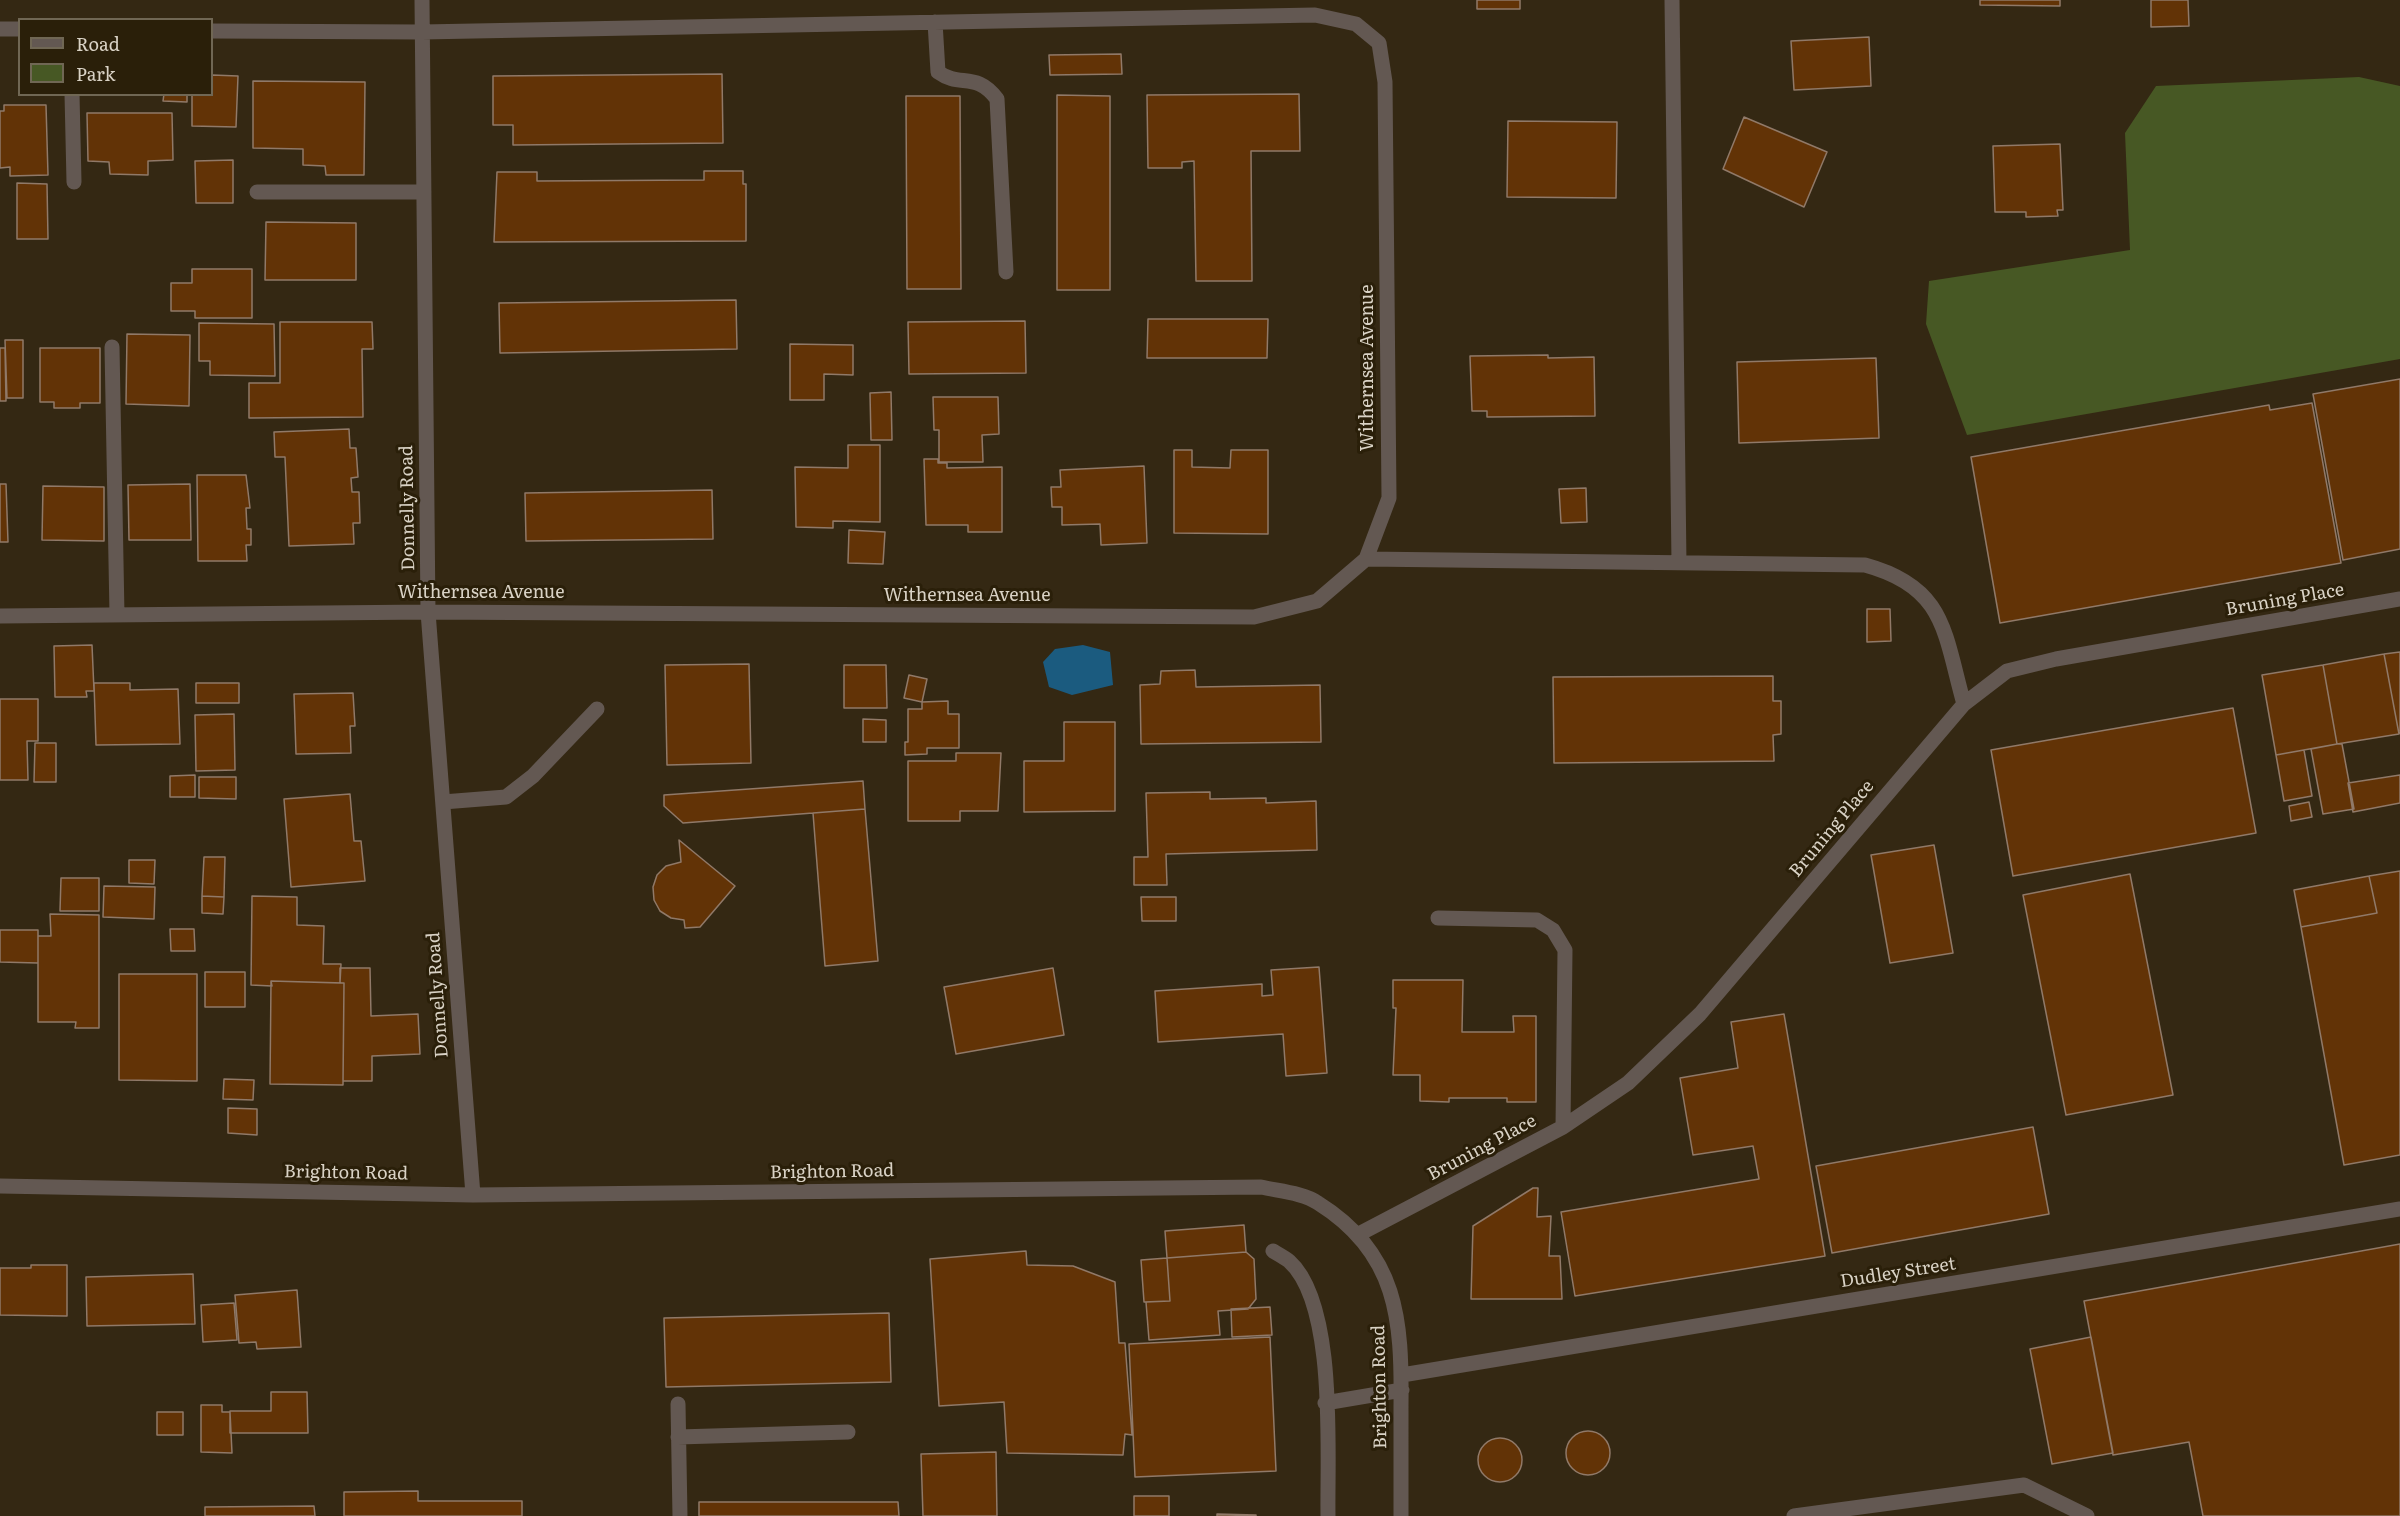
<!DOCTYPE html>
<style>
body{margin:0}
#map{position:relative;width:2400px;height:1516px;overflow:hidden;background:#342813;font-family:Literata,serif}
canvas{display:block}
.legend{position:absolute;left:18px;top:18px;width:195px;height:78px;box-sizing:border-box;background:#2a1f09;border:2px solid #706754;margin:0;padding:8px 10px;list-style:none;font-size:18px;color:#d9d2c5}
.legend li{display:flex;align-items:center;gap:12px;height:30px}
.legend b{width:30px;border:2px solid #706754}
</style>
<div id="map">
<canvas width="2400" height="1516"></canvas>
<ul class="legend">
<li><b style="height:8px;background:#635852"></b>Road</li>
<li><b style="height:16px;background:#475824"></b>Park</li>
</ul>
</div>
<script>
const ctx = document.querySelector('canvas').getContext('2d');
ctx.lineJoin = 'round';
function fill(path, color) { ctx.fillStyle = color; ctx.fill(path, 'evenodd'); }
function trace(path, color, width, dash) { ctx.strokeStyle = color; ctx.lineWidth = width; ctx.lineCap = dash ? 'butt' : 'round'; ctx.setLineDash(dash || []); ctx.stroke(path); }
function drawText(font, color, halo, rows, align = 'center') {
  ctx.font = font + ' Literata,serif'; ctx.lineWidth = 6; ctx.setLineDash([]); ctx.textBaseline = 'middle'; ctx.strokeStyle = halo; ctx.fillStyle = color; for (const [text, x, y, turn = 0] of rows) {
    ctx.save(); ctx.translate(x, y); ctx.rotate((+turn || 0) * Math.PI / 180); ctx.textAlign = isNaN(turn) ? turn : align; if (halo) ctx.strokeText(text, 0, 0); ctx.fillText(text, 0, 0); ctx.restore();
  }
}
const green = new Path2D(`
 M2359 77 2400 86V359L1967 435 1926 324 1929 281 2130 250 2125 133 2156 86Z`);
const water = new Path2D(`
 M1083 645 1110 652 1113 685 1072 695 1049 687 1043 662 1055 649Z`);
const building = new Path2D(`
 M1477 0H1520V9H1477Z
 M1980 0H2060V6L1980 5Z
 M2151 0H2188L2189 26 2151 27Z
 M1869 37 1871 86 1794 90 1791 41Z
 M1121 54 1122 74 1050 75 1049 55Z
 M722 74 723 143 513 145V125H493V76Z
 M212 75 238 76 236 127 192 126V94H212Z
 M253 81 365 82 364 175H326L325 166 303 165V149L253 148Z
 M164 94H187V102L163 101Z
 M1299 94 1300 151H1251L1252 281H1196L1194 161 1182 162V168H1148L1147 95Z
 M1057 95 1110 96V290H1057Z
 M906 96H960L961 289H907Z
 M4 105H46L48 175 10 176V167L0 168V111H4Z
 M87 113H172L173 160 148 161V175L110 174 109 162 88 161Z
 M1744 117 1827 152 1804 207 1723 169Z
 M1508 121 1617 122 1616 198 1507 197Z
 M2060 144 2063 210H2057L2058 216 2026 217V212H1995L1993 146Z
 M233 160V203H196L195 161Z
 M704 171H743V184H746V241L494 242 497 172H537V181L704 180Z
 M17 183 47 184 48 239H17Z
 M266 222 356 223V280H265Z
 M192 269H252V318H195V311H171V283H192Z
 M736 300 737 349 500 353 499 303Z
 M1148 319H1268L1267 358H1147Z
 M1025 321 1026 373 909 374 908 322Z
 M280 322H372L373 349H362L363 417 249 418V383H280Z
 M199 323 274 324 275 376 210 375V361H199Z
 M127 334 190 335 189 406 126 404Z
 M5 340H23V398H7Z
 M790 344 853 345V375L824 374V400H790Z
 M0 348H5L6 401H0Z
 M40 348H100V403H80V408H54V402H40Z
 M1548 355V358L1594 357 1595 416 1487 417V411H1472L1470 356Z
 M1876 358 1879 438 1739 443 1737 362Z
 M2400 379V549L2343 560 2313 394Z
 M891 392 892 440H871L870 393Z
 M933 397H998L999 434 982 435 983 462H939V430H934Z
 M2312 403 2341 563 2000 623 1971 457 2269 405 2270 410Z
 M349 429 350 448H356L358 477 351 478 352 492H359L360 523H353L354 544 289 546 285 457H275L274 432Z
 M848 445H880V522L833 521V528L796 527 795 467 848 468Z
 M1174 450H1192V467L1230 468 1231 450H1268V534L1174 533Z
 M924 459H938V463H947V468L1002 467V532H968V525H926Z
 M1144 466 1147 543 1101 545 1100 524 1062 525V507H1052L1051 487H1061L1060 470Z
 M197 475H246L250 508H246L247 529H251V545H246L247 561H198Z
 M0 484H6L8 542H0Z
 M190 484 191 540H129L128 485Z
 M43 486 104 487V541L42 540Z
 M1586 488 1587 522 1561 523 1559 489Z
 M712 490 713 539 526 541 525 493Z
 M849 530 885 532 883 564 848 563Z
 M1867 609H1890L1891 641 1867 642Z
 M92 645 94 691H86L87 697H55L54 646Z
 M2400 652V733L2399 734 2384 654Z
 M2384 654 2399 734 2337 744 2323 665Z
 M749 664 751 763 667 765 665 665Z
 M844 665H886L887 708H844Z
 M2323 665 2337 744 2276 755 2262 675Z
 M1195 670 1196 687 1320 685 1321 742 1141 744 1140 685 1160 684 1161 671Z
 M909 675 927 679 922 702 904 698Z
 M1773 676V701H1781V734L1773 735 1774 761 1554 763 1553 677Z
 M94 683H130V690L178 689 180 744 96 745Z
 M196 683H239V703H196Z
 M353 693 355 726H350L351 753 296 754 294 694Z
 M0 699H38V741H27L28 780H0Z
 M948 701V714H959V748H927V754L905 755V742H908V709H922V702Z
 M2233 708 2256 833 2013 876 1991 750Z
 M234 714 235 770 196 771 195 715Z
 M863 719 886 720V742H863Z
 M1064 722H1115V811L1024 812V761H1064Z
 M35 743H56V782H34Z
 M2337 744H2342L2354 809 2323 814 2311 749Z
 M2304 750 2312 796 2284 801 2276 755Z
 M956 753H1001L998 811H960V821H908V761H956Z
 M195 775V797H170V776Z
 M2400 775V803L2353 812 2348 783Z
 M199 777H236V799L199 798Z
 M863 781 865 809 683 823 664 806V795Z
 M1210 792V799L1266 798V803L1316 801 1317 850 1166 854 1167 885H1134V857H1148L1146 793Z
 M350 794 354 841H361L365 881 291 887 284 799Z
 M2309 802 2312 817 2291 821 2289 806Z
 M865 809 878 961 825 966 813 813Z
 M679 840 735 886 700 927 685 928 684 920 671 918 660 911 654 900 653 887 657 875 666 866 681 862Z
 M1934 845 1953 953 1890 963 1871 855Z
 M204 857H225L224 897 202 896Z
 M129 860H155L154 884 129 883Z
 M2400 871V1155L2344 1165 2301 927 2377 913 2369 876Z
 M2130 874 2173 1095 2066 1115 2023 895Z
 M2369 876 2377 913 2301 927 2294 890Z
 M61 878H99V911H60Z
 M104 886 155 887 154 919 103 917Z
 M202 896 224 897 223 914 202 913Z
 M252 896 297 897V925L324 926 323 964H341L340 983 271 981 272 986 251 985Z
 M1141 897H1176V921H1142Z
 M50 914 99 915V1028H75L76 1022H38V936H51Z
 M170 929H194L195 951H171Z
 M0 930H38V963L0 962Z
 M1319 967 1327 1073 1286 1076 1283 1034 1158 1042 1155 991 1262 984V996L1273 995 1271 970Z
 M340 968H370L371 1016 418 1014 420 1054 372 1056V1081H343L344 983H340Z
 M1053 968 1064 1035 956 1054 944 987Z
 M205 972H245V1007H205Z
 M119 974H197V1081L119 1080Z
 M1393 980H1463L1462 1032H1514L1513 1016H1536V1102H1507V1098H1449V1102L1420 1101V1075H1393L1396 1008H1393Z
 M271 981 344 983 343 1085 270 1084Z
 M1784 1014 1825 1256 1575 1296 1561 1212 1759 1179 1753 1146 1693 1155 1680 1078 1738 1068 1731 1022Z
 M224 1079 254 1080 253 1100 223 1099Z
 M228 1108 257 1109V1135L228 1133Z
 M2033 1127 2049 1214 1832 1253 1816 1166Z
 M1533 1188H1538L1537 1217 1551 1216 1549 1256H1560L1562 1299H1471L1473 1226Z
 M1244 1225 1246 1252 1167 1258 1165 1231Z
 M2400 1244V1516H2203L2189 1442 2113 1455 2084 1301Z
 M1026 1251 1027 1265 1073 1266 1115 1282 1119 1343H1125L1132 1435 1125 1434 1123 1455 1007 1453 1004 1402 939 1406 930 1259Z
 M1246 1252 1254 1259 1256 1299 1248 1309 1218 1311 1220 1335 1149 1340 1146 1302 1170 1301 1167 1258Z
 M1167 1258 1170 1301 1144 1302 1141 1260Z
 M31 1265H67V1316L0 1315V1268H31Z
 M193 1274 195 1324 87 1326 86 1277Z
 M297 1290 301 1347 257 1349 256 1342 239 1343 235 1295Z
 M234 1303 237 1340 203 1342 201 1305Z
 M1270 1307 1272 1335 1232 1337 1231 1309Z
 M889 1313 891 1382 666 1387 664 1318Z
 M1270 1337 1276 1471 1135 1477 1129 1344Z
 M2091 1337 2113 1453 2052 1464 2030 1349Z
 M271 1392H307L308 1433H230V1411H271Z
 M201 1405H222V1412H230L232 1453 201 1452Z
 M157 1412H183V1435H157Z
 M1566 1453a22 22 0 1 1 44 0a22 22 0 1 1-44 0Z
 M1478 1460a22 22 0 1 1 44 0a22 22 0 1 1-44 0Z
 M996 1452 997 1516H923L921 1454Z
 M418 1491V1501H522V1516H344V1492Z
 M1134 1496H1169V1516H1134Z
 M699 1502H898L899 1516H699Z
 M314 1506 315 1516H205V1507Z
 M1217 1514 1256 1515V1516H1217Z`);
const minor = new Path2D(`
 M422 0 428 612 473 1195
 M1672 0 1679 563
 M935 22 938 72C960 88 976 71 997 99L1006 272
 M0 29H20
 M72 94 74 182
 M257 192H424
 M112 347 117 615
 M1366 559 1865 565C1946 587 1944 633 1964 704
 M0 616 428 612 1254 617 1317 601 1366 559 1389 498 1385 82 1379 43 1356 24 1315 15 422 32 212 31
 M443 802 506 797 533 776 597 709
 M1438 918 1537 920 1553 930 1565 950 1563 1127
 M0 1186 473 1195 1261 1187C1278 1191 1304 1193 1318 1203 1398 1253 1402 1320 1401 1406 1401 1443 1401 1479 1401 1516
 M1359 1234 1563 1127 1628 1083 1700 1014 1964 704 2007 671 2056 659 2400 599
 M1273 1251C1278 1254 1284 1257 1289 1261 1337 1304 1327 1453 1328 1516
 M1402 1375 2400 1209
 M1325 1403 1402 1390
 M678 1404 680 1516
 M678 1437 848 1432
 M1794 1516 2024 1485 2087 1516`);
const streetNames = [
 ["Withernsea Avenue",1368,368,-90],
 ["Donnelly Road",408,508,-91],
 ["Withernsea Avenue",481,593],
 ["Withernsea Avenue",967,596],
 ["Bruning Place",2285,600,-10],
 ["Bruning Place",1832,829,-50],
 ["Donnelly Road",438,995,-94],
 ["Bruning Place",1482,1148,-28],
 ["Brighton Road",832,1172,-1],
 ["Brighton Road",346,1173,1],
 ["Dudley Street",1898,1273,-9],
 ["Brighton Road",1380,1387,-91]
];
fill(green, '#475824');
fill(water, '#1b5b7f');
fill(building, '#623306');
trace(building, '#907968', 1.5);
trace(minor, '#635852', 15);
drawText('18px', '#d9d2c5', '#2a1f09', streetNames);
</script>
